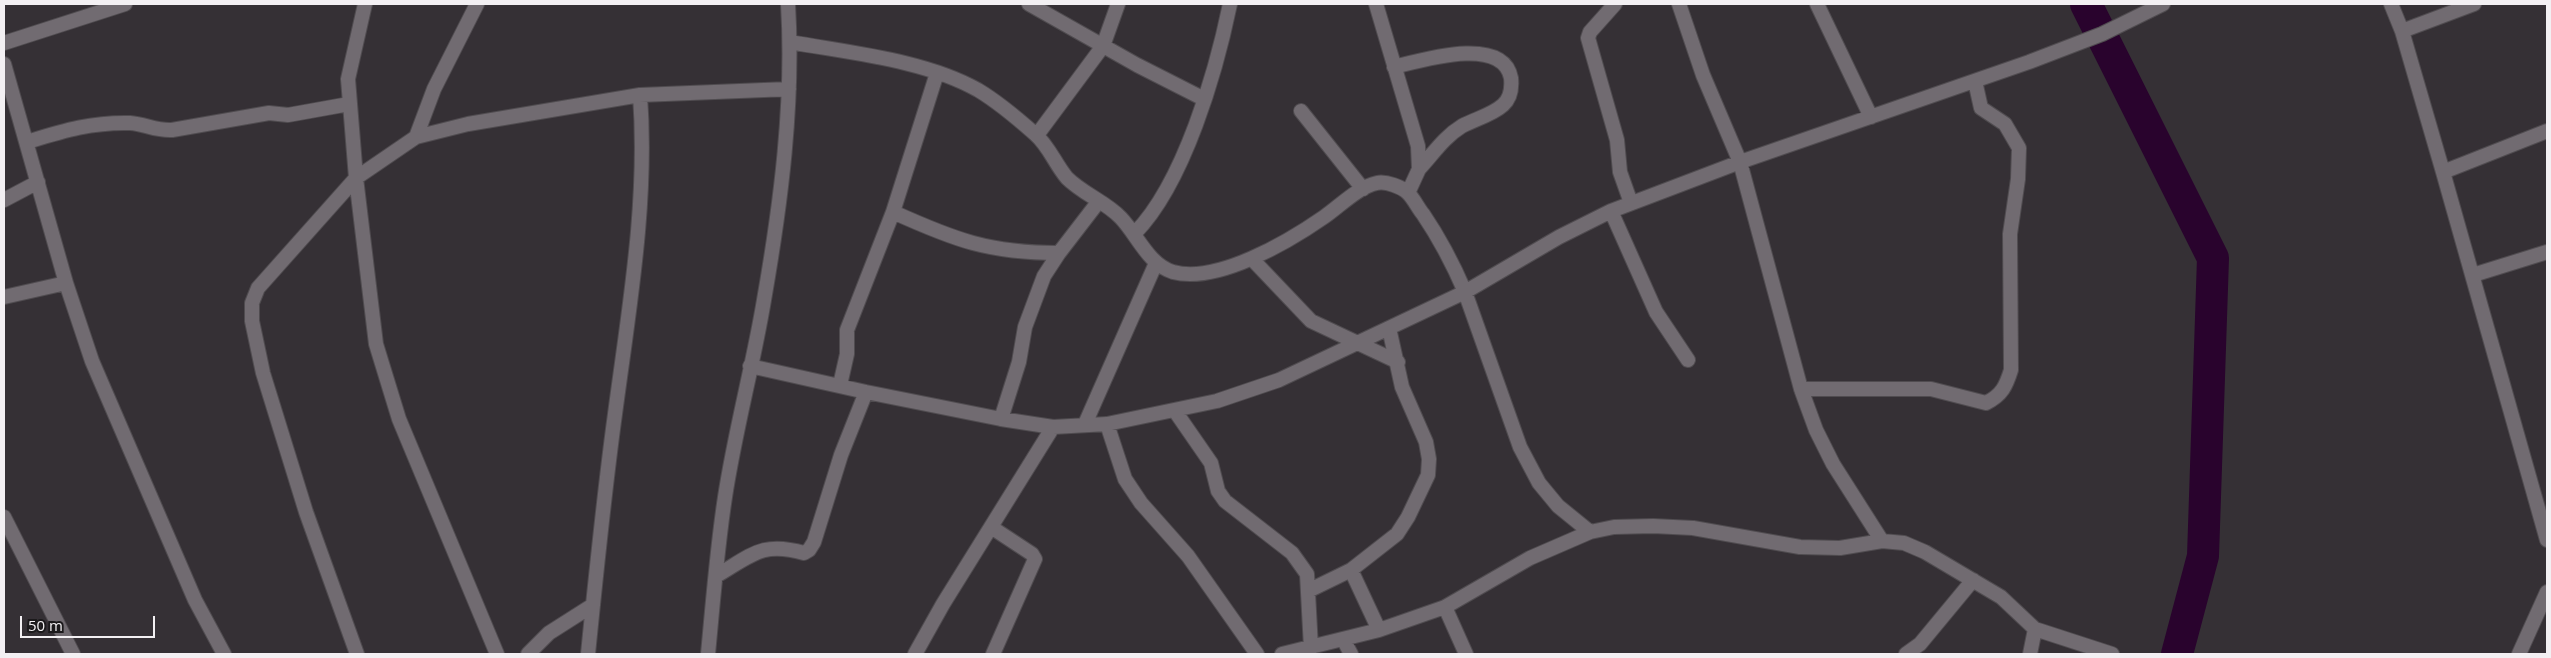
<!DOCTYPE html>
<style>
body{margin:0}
#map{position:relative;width:2551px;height:658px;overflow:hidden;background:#353035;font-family:"Open Sans",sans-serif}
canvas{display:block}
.frame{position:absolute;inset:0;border:5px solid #f3f0f3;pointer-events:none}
.scale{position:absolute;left:20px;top:616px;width:135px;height:22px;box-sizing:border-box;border:2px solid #f3f0f3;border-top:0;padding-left:6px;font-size:15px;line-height:18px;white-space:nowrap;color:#f3f0f3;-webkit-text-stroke:4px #1b191b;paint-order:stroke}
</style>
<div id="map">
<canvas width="2551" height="658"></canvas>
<div class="frame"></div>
<div class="scale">50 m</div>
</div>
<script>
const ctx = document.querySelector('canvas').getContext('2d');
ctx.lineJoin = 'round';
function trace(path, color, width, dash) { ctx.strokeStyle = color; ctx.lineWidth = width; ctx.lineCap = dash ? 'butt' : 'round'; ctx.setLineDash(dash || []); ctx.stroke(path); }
const river = new Path2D(`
 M2086 4 2213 258 2203 556 2177 654`);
const minor = new Path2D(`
 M365 4 348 79 356 178 376 344 399 419 497 654
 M1029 4 1137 65 1204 99
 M1376 4 1418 146 1419 169 1408 193
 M1615 4 1590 32 1588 38 1617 140 1620 172 1631 203
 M1679 4 1703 75 1740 162 1801 389 1816 430 1833 464 1882 541
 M1817 4 1871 117
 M2391 4 2402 31 2443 172 2547 540
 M2402 31 2474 4
 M4 43 125 4
 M4 64 66 283
 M1394 67C1422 60 1503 35 1511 78 1512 88 1511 98 1503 105 1492 115 1475 119 1462 126 1444 137 1433 154 1419 169
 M1301 111 1363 189
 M1037 135 1103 46 1118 4
 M416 137 434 89 477 4
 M27 142C63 131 91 122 130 123 145 124 156 131 172 130L269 113 288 115 349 104
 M2443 172 2547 131
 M4 200 38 182
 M1611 211 1656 312 1688 360
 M893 212C955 240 989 253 1059 253
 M1135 233C1184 183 1216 72 1230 4
 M1252 259 1311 321 1398 362
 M2473 275 2547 252
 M4 297 66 283 92 361 195 600 224 654
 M750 366 866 392 1001 419 1053 427 1107 424 1217 401 1279 380 1465 292C1453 264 1440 239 1423 214 1418 208 1414 199 1408 193 1402 187 1386 181 1377 183 1358 187 1340 206 1324 217 1288 242 1217 284 1173 272 1148 264 1138 236 1121 218 1106 202 1083 194 1067 178 1055 164 1049 146 1035 134 1017 118 998 102 978 90 925 60 850 53 790 42
 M840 385 847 354V330L893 212 937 73
 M1801 389H1931L1986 403C2002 395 2006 386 2011 370L2010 234 2018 179 2019 148 2005 124 1981 108 1975 81
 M1175 411 1211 463 1218 491 1225 501 1292 553 1307 574 1311 648
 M1001 419 1019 362 1025 327 1044 276 1059 253 1099 201
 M1085 424 1156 263
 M1107 424 1125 479 1141 503 1188 556 1257 654
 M4 517 73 654
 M991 527 1032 554 1035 559 993 654
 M1590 532 1558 506 1539 483 1520 447 1465 292 1559 237 1611 211 1740 162 2029 62 2102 34 2163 4
 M1351 570 1379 630
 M716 576C752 555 762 541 804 553L809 550 814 542 841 455 866 392
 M1308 591 1351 570 1397 534 1408 517 1428 475 1429 459 1426 442 1402 387 1389 328
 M1445 607 1466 654
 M1343 639 1351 654
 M357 654 306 512 263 373 252 321V303L258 288 356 178 416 137 468 124 640 95
 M528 654 549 633 593 605
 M588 654C596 574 604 494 615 414 629 308 648 202 640 95L789 89
 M708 654C713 602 717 549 725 497 735 431 753 366 764 300 781 203 794 102 788 4
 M915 654 943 604 1053 427
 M1282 654 1379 630 1445 607 1530 558 1590 532 1614 527 1653 526 1693 528 1800 547 1840 548 1882 541 1904 543 1925 552 2001 597 2035 629 2112 654
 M1906 654 1920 644 1973 580
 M2030 654 2035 629
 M2519 654 2547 592`);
trace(river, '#29032d', 32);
trace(minor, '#504c50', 16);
trace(minor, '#716b71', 14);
</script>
